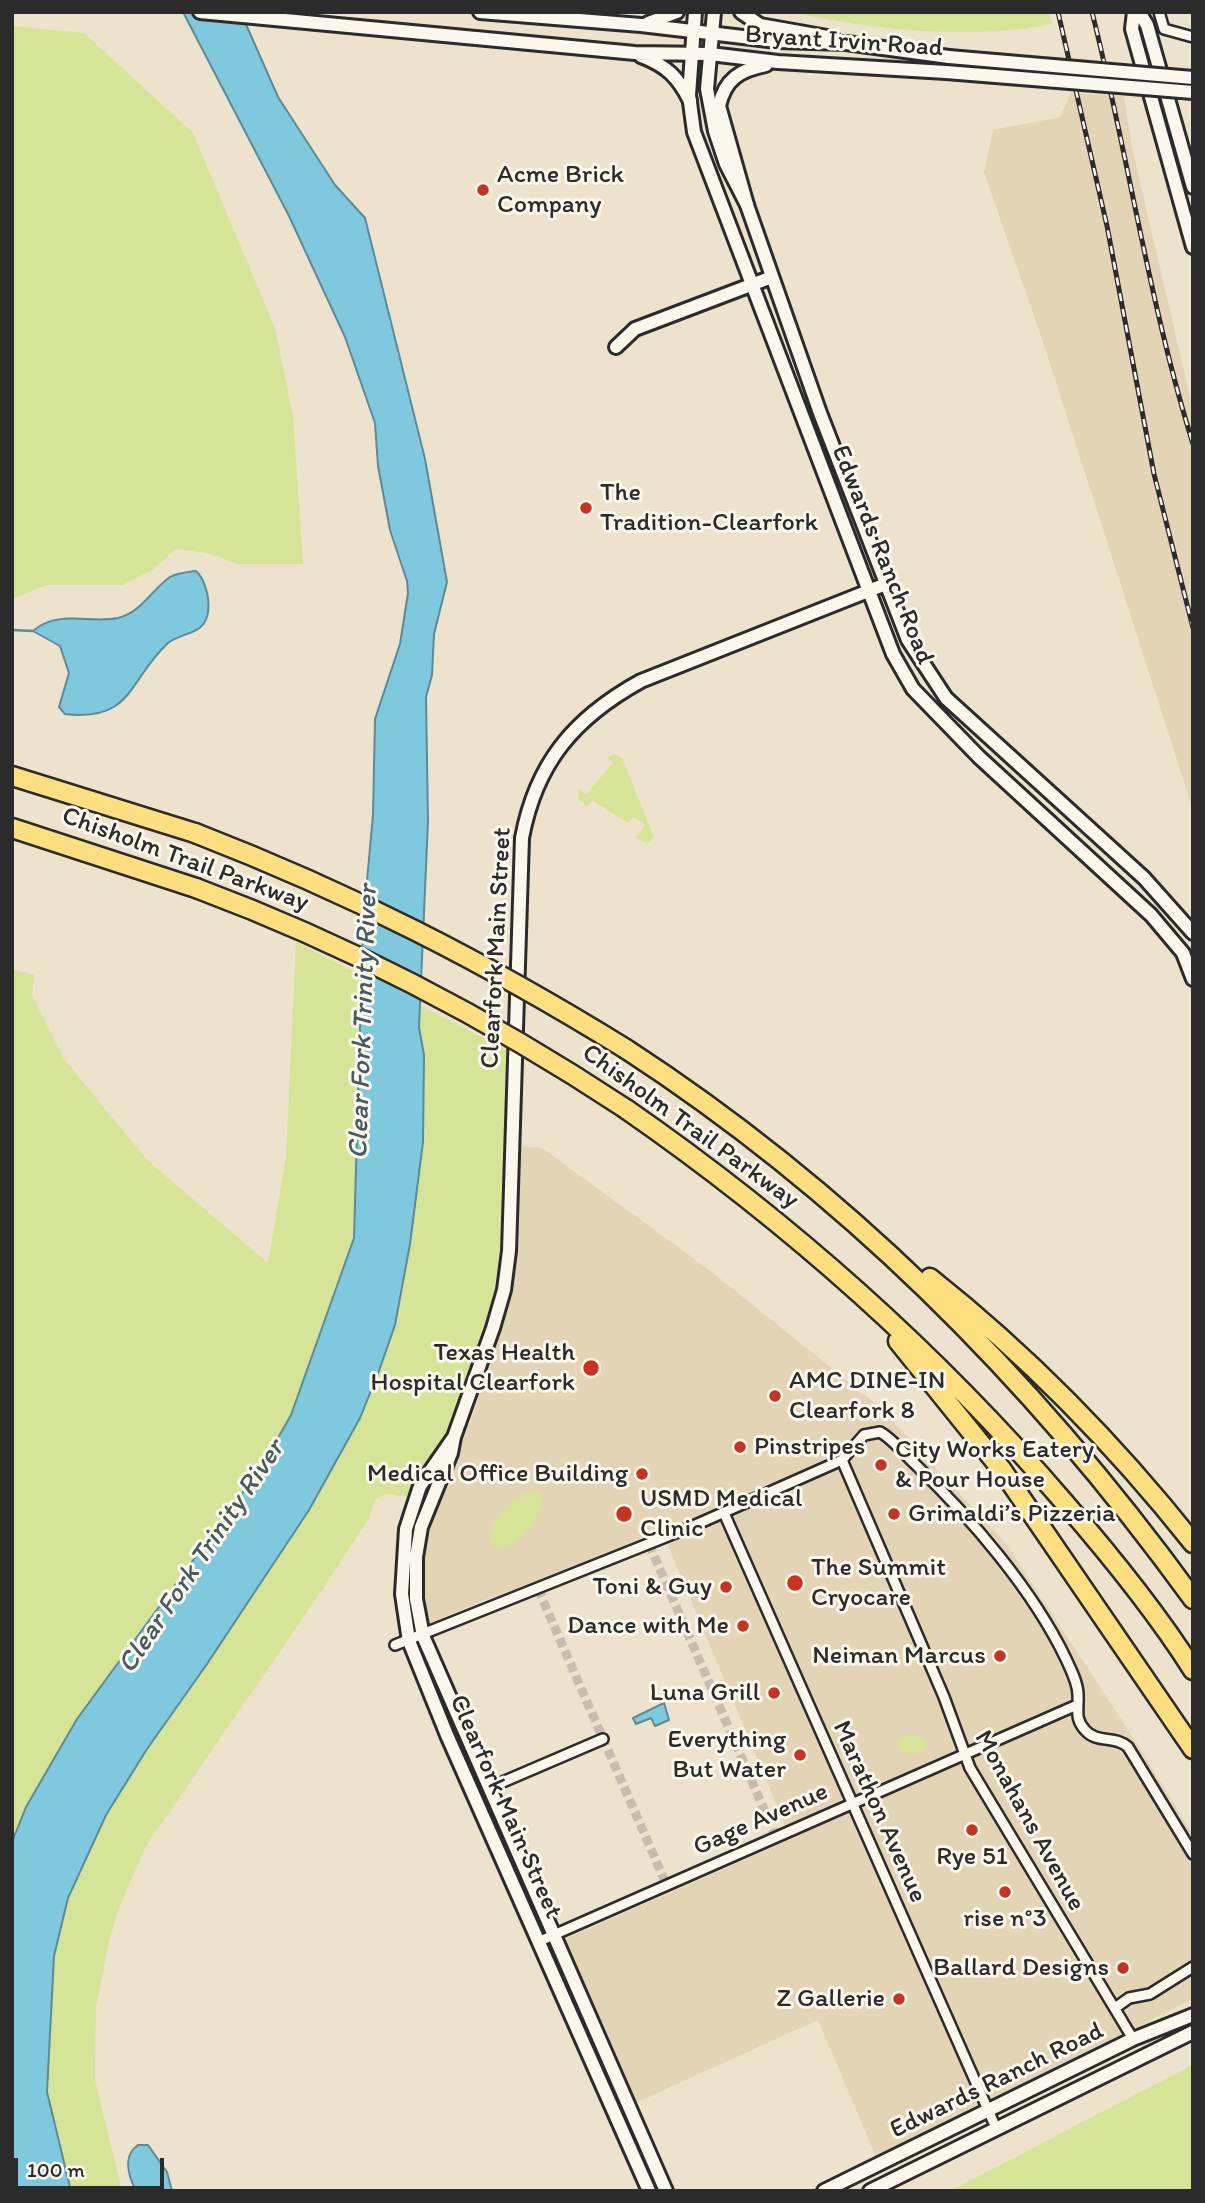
<!DOCTYPE html>
<meta charset="utf-8">
<style>
body{margin:0}
#map{position:relative;width:1205px;height:2203px;overflow:hidden;background:#ede2cc;font-family:Itim,sans-serif}
canvas{display:block}
.frame{position:absolute;inset:0;border:14px solid #2b2b2b;pointer-events:none}
.scale{position:absolute;left:14px;top:2158px;width:150px;height:32px;box-sizing:border-box;border:4px solid #2b2b2b;border-top:0;padding-left:9px;font-size:21px;line-height:24px;white-space:nowrap;color:#2b2b2b;-webkit-text-stroke:5px #fbf7ec;paint-order:stroke}
</style>
<div id="map">
<canvas width="1205" height="2203"></canvas>
<div class="frame"></div>
<div class="scale">100 m</div>
</div>
<script>
const ctx = document.querySelector('canvas').getContext('2d');
ctx.lineJoin = 'round';
function fill(path, color) { ctx.fillStyle = color; ctx.fill(path, 'evenodd'); }
function trace(path, color, width, dash) { ctx.strokeStyle = color; ctx.lineWidth = width; ctx.lineCap = dash ? 'butt' : 'round'; ctx.setLineDash(dash || []); ctx.stroke(path); }
function drawText(font, color, halo, rows, align = 'center') {
  ctx.font = font + ' Itim,sans-serif'; ctx.lineWidth = 6; ctx.setLineDash([]); ctx.textBaseline = 'middle'; ctx.strokeStyle = halo; ctx.fillStyle = color; for (const [text, x, y, turn = 0] of rows) {
    ctx.save(); ctx.translate(x, y); ctx.rotate((+turn || 0) * Math.PI / 180); ctx.textAlign = isNaN(turn) ? turn : align; if (halo) ctx.strokeText(text, 0, 0); ctx.fillText(text, 0, 0); ctx.restore();
  }
}
const built = new Path2D(`
 M1071 93 1124 96 1132 148 1193 409V810L1044 345 984 172 993 130 1060 117Z
 M521 1146 542 1148 708 1269 880 1407 1007 1545 1138 1745 1193 1835V1999L877 2159 818 2020 635 2103 563 1940 791 1839 667 1543 669 1530 511 1594 490 1598 430 1623 425 1621 419 1576 425 1524 472 1418 513 1290Z`);
const green = new Path2D(`
 M788 12H1049L1052 24C966 41 874 29 788 12Z
 M12 26 84 33 193 133 275 328 293 416 303 564H237L208 553 176 549 152 570 123 585H47L12 599Z
 M614 754 622 758 654 837 649 844 636 838 645 825 633 817 628 823 592 800 587 807 578 799 579 789 586 794 613 763 608 757Z
 M296 942 507 1050 502 1226 494 1296 447 1432 425 1464 411 1497 386 1494 375 1500 369 1518 327 1583 146 1846 119 1908 109 1941 96 2008 95 2080 122 2191H12V969L34 975 32 995 64 1059 147 1160 268 1263 286 1157Z
 M537 1490 543 1495C543 1517 515 1556 491 1546L489 1535C496 1514 514 1492 537 1490Z
 M420 1657 447 1715 473 1759 518 1860 515 1862 490 1820Z
 M911 1734 926 1740V1750L913 1755 900 1751 898 1740Z
 M550 1951 578 2013 597 2042 661 2191H657L648 2175Z
 M1193 2064V2191H950L1179 2072Z`);
const water = new Path2D(`
 M183 12H246L245 22 278 97 335 185 365 218 425 459 447 582 434 634 432 675 426 697 428 821 419 1027 424 1055 423 1142 410 1244 395 1325 379 1371 360 1418 309 1510 207 1664 147 1749 106 1815 68 1898 54 1956 47 2092 71 2191H12V1842L26 1807 77 1719 262 1466 291 1415 354 1238 363 924 373 815 375 719 400 644 408 593 407 581 390 530 378 466 375 423 345 337 289 216Z
 M196 571C209 583 215 618 198 629 189 635 176 636 168 643 128 680 133 722 65 714L59 707 69 673 60 646 33 631C58 609 89 624 118 618 142 612 151 590 170 577 177 573 188 572 196 571Z
 M664 1703 669 1720 655 1726 651 1718 636 1724 633 1718Z
 M138 2145H148L167 2172 172 2191H136C128 2175 122 2156 138 2145Z`);
const stream = new Path2D(`
 M12 630 33 631`);
const minorTunnel = new Path2D(`
 M649 1544 776 1837
 M538 1589 667 1886`);
const minor = new Path2D(`
 M1159 12 1164 29 1193 37
 M842 1460 944 1697 970 1768 1133 2039
 M724 1513 996 2128
 M395 1645 693 1526 842 1460 864 1435 880 1432C893 1439 904 1454 915 1464 971 1518 1033 1590 1066 1659 1071 1670 1078 1683 1078 1695 1079 1709 1074 1718 1085 1730 1097 1744 1115 1735 1128 1747L1193 1854
 M491 1787 603 1739
 M540 1941 1077 1705
 M1115 2008 1129 1998 1150 1994 1193 1967`);
const tertiary = new Path2D(`
 M695 12 689 95 694 132 893 654 913 689 979 757 1151 915 1183 953 1193 979
 M714 12 707 89 715 131 726 164 747 205 820 413 908 640 946 698 1144 878 1193 933
 M616 347 635 329 772 277
 M454 1437 420 1486 406 1529 402 1594 409 1641 447 1735 649 2191
 M666 2191 423 1636 416 1599V1557L421 1527 451 1453 454 1437 493 1328 504 1290 509 1251 522 838C536 763 574 718 641 681L886 584
 M824 2191 1133 2039 1193 2015
 M870 2191 1193 2032`);
const secondary = new Path2D(`
 M200 12 635 53 710 54 778 62 946 72
 M480 12 641 25 777 41 846 43 949 57
 M741 12 760 25 833 38
 M1134 12 1132 29 1193 247
 M1139 12 1147 25 1193 187
 M648 23 677 12
 M641 56C667 66 678 77 690 101
 M747 205 719 106C725 79 740 70 766 65`);
const motorway = new Path2D(`
 M12 776 195 833
 M12 828 196 888
 M626 1049C849 1194 1037 1384 1193 1599
 M626 1109C789 1222 934 1351 1064 1502 1110 1555 1155 1610 1193 1670
 M930 1278C1027 1355 1116 1446 1193 1543
 M898 1341 1002 1470 1193 1749`);
const rail = new Path2D(`
 M1058 12 1107 226 1154 474 1193 628
 M1092 12C1128 155 1149 303 1193 444`);
const secondaryBridge = new Path2D(`
 M949 57 1193 78
 M946 72 1193 92`);
const motorwayBridge = new Path2D(`
 M195 833C350 893 485 962 626 1049
 M196 888C349 945 490 1019 626 1109`);
const markers = [
 [483,190,7,"#c8321e"],
 [586,508,7,"#c8321e"],
 [591,1368,9,"#c8321e"],
 [775,1396,7,"#c8321e"],
 [740,1447,7,"#c8321e"],
 [881,1465,7,"#c8321e"],
 [642,1474,7,"#c8321e"],
 [624,1514,9,"#c8321e"],
 [894,1514,7,"#c8321e"],
 [795,1583,9,"#c8321e"],
 [726,1587,7,"#c8321e"],
 [743,1626,7,"#c8321e"],
 [1000,1656,7,"#c8321e"],
 [774,1693,7,"#c8321e"],
 [800,1755,7,"#c8321e"],
 [972,1830,7,"#c8321e"],
 [1005,1892,7,"#c8321e"],
 [1123,1968,7,"#c8321e"],
 [899,1999,7,"#c8321e"]
];
const streetNames = [
 ["Bryant Irvin Road",844,42,4],
 ["Edwards Ranch Road",882,555,68],
 ["Chisholm Trail Parkway",185,860,20],
 ["Clearfork Main Street",497,948,-87],
 ["Chisholm Trail Parkway",690,1127,36],
 ["Clearfork Main Street",505,1807,66],
 ["Marathon Avenue",879,1812,66],
 ["Gage Avenue",761,1820,-24],
 ["Monahans Avenue",1029,1821,61],
 ["Edwards Ranch Road",997,2081,-26]
];
const poiNames = [
 ["Acme Brick",497,175,"left"],
 ["Company",497,205,"left"],
 ["The",600,493,"left"],
 ["Tradition-Clearfork",600,523,"left"],
 ["Texas Health",575,1353],
 ["Hospital Clearfork",575,1383],
 ["AMC DINE-IN",789,1381,"left"],
 ["Clearfork 8",789,1411,"left"],
 ["Pinstripes",754,1447,"left"],
 ["City Works Eatery",895,1450,"left"],
 ["& Pour House",895,1480,"left"],
 ["Medical Office Building",628,1474],
 ["USMD Medical",640,1499,"left"],
 ["Clinic",640,1529,"left"],
 ["Grimaldi’s Pizzeria",908,1514,"left"],
 ["The Summit",811,1568,"left"],
 ["Cryocare",811,1598,"left"],
 ["Toni & Guy",712,1587],
 ["Dance with Me",729,1626],
 ["Neiman Marcus",986,1656],
 ["Luna Grill",760,1693],
 ["Everything",786,1740],
 ["But Water",786,1770],
 ["Rye 51",972,1857,"center"],
 ["rise n°3",1005,1919,"center"],
 ["Ballard Designs",1109,1968],
 ["Z Gallerie",885,1999]
];
const waterNames = [
 ["Clear Fork Trinity River",364,1022,-88],
 ["Clear Fork Trinity River",202,1557,-56]
];
fill(built, '#e3d4b6');
fill(green, '#d6e497');
fill(water, '#7ec9de');
trace(water, '#5d8a96', 2);
trace(stream, '#5d8a96', 2.5);
trace(minorTunnel, '#c6bdac', 9, [9, 4.5]);
trace(minor, '#2b2b2b', 14);
trace(tertiary, '#2b2b2b', 18);
trace(secondary, '#2b2b2b', 18);
trace(motorway, '#2b2b2b', 23);
trace(minor, '#fbf7ec', 9);
trace(tertiary, '#fbf7ec', 12);
trace(secondary, '#fbf7ec', 12);
trace(motorway, '#fedf80', 18);
trace(rail, '#2b2b2b', 5);
trace(rail, '#fbf7ec', 2.5, [8]);
trace(secondaryBridge, '#2b2b2b', 18, []);
trace(motorwayBridge, '#2b2b2b', 23, []);
trace(secondaryBridge, '#fbf7ec', 12);
trace(motorwayBridge, '#fedf80', 18);
for (const [x, y, r, color] of markers) { const dot = new Path2D(); dot.arc(x, y, r, 0, 2 * Math.PI); ctx.fillStyle = color; ctx.fill(dot); trace(dot, '#fbf7ec', 2.5); }
drawText('26px', '#2b2b2b', '#fbf7ec', streetNames);
drawText('26px', '#2b2b2b', '#fbf7ec', poiNames, 'right');
drawText('italic 28px', '#445a61', '#fbf7ec', waterNames);
</script>
